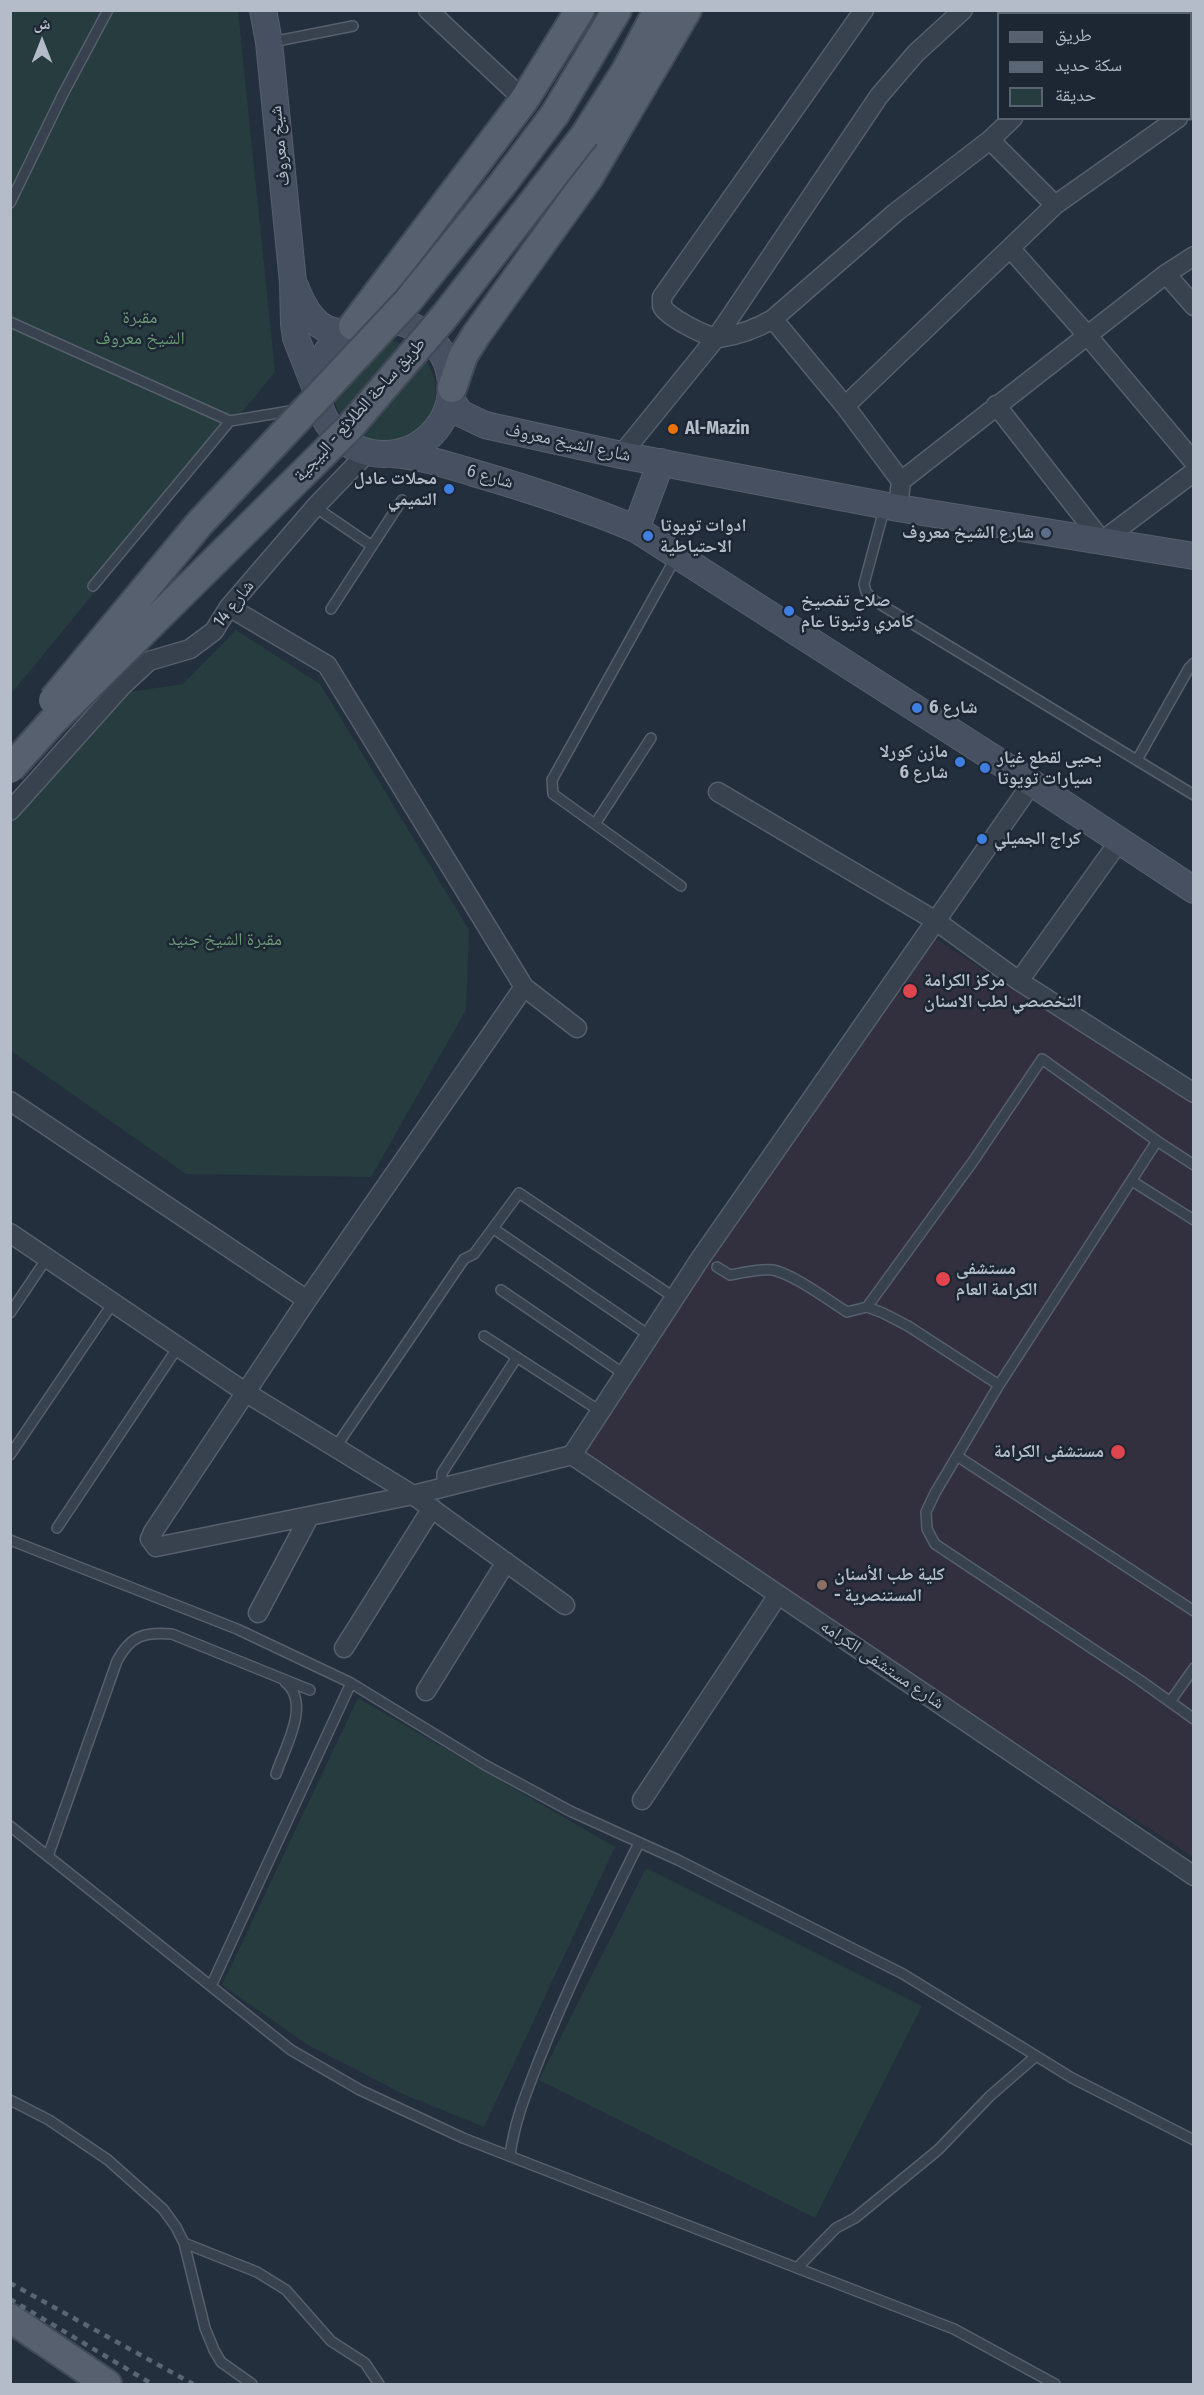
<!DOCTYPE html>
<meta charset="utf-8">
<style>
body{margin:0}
#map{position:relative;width:1204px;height:2395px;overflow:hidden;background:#242f3e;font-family:"Fira Sans Condensed","Noto Naskh Arabic",sans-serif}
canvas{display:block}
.frame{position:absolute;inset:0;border:12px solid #b4bcc9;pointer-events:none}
.legend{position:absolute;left:997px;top:12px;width:195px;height:108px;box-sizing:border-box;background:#1d2633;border:2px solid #59626f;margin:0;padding:8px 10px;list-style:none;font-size:18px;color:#b4bcc9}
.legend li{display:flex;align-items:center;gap:12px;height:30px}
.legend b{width:30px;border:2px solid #59626f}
.north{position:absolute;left:12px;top:12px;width:60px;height:60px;-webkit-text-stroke:4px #1d2633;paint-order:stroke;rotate:0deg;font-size:16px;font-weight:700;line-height:24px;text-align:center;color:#b4bcc9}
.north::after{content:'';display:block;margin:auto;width:21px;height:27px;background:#b4bcc9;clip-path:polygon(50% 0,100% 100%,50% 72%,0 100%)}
</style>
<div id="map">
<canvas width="1204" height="2395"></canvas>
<div class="frame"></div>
<ul class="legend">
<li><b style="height:8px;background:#56606e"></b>طريق</li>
<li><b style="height:8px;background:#5a6575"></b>سكة حديد</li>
<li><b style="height:16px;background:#263c3f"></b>حديقة</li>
</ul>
<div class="north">ش</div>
</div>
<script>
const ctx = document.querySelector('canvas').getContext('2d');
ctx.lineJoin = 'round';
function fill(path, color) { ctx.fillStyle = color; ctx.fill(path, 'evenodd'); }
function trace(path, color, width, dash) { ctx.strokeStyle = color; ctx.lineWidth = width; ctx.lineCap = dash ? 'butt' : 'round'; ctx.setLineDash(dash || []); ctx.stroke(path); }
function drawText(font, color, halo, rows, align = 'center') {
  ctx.font = font + ' "Fira Sans Condensed","Noto Naskh Arabic",sans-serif'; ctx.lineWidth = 5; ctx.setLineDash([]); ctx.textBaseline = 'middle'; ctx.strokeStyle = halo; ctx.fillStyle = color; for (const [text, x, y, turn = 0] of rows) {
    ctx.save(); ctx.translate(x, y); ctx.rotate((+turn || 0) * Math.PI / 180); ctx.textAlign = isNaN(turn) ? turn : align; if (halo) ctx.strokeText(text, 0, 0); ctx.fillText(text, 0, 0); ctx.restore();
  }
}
const medical = new Path2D(`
 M929 935 1193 1104V1857L572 1455Z`);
const green = new Path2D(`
 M11 11H238L275 372 11 694Z
 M390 340C409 345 425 353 432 372 457 441 349 479 332 391Z
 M236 630 320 684 469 930 466 1010 371 1177 186 1174 11 1051V809L108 695 183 684Z
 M358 1698 615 1847 484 2127 405 2095 308 2045 222 1985Z
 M646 1868 922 2006 815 2218 539 2080Z`);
const lane = new Path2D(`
 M272 42 353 26
 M10 203 63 94 108 10
 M10 322 230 421 296 410
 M885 506 864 584 866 592 875 601 1194 795
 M315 507 372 546
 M676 557 552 780 553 794 681 886
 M93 586 230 421
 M331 609 402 500
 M1137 760 1189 668 1194 663
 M595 824 651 738
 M1132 1181 1194 1220
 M494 1229 650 1336
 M717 1267 730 1275C744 1273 758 1268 773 1270 793 1274 828 1300 847 1312L867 1307 883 1313 908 1326 999 1385 1157 1141
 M501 1290 624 1374
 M867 1307 974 1160 1042 1059 1157 1141 1194 1165
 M10 1313 47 1258
 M484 1336 600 1411
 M999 1385 935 1493 926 1512 927 1529 935 1544 1141 1681 1194 1719
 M335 1448 464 1259 474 1254 519 1193 675 1298
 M10 1455 113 1303
 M957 1456 1194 1611
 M442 1488V1473L517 1357
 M57 1528 178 1347
 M10 1540 237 1629 351 1683 485 1765 570 1811 678 1860 903 1974 1072 2078 1194 2140
 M1170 1702 1194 1668
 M276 1774C284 1749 312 1703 285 1682
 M10 1826 291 2050 360 2090 463 2138 954 2329 1055 2384
 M48 1856 117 1661C131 1635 144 1632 172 1634L310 1690
 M211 1986 351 1683
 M10 2100 49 2120 108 2160 163 2209 176 2227 184 2243 205 2328 214 2350 221 2362 252 2384
 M510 2156C514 2122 527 2091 539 2060 568 1986 604 1914 639 1843
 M184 2243 257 2272 286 2290 331 2341 365 2363 379 2384
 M797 2268 836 2228 855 2218 938 2150 990 2096 1036 2056`);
const street = new Path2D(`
 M428 10 524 100
 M864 10 662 297C662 297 662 305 662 306 665 316 710 339 719 338 739 335 756 329 773 319L895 213 990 140 1013 118
 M1128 14 1132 10
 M1190 110 1194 108
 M990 140 1055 205
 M1010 248 1087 335 1194 462
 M1166 274 1194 306
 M773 319 845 406 901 481
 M996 405 1102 541 1194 472
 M845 406 1055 205 1178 118
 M621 455 716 338 879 96 916 53 963 10
 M898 508 901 481 1166 274 1194 256
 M229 607 327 665 524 987 577 1028
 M718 792 936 921 1019 981 1194 1093
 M10 811 122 686 149 661 190 649 214 631 229 607 315 507 367 453
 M1019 981 1120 840
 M524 987 307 1300 153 1532 150 1539 156 1547 413 1495 572 1455 700 1259 1032 783
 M10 1101 307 1300
 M10 1233 245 1392 413 1495 565 1605
 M572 1455 1194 1876
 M258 1613 309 1517
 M344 1648 432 1508
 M426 1691 506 1562
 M642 1800 778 1595`);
const secondary = new Path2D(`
 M263 10 269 42 293 282 294 324 296 338 316 389
 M295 286C304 309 317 334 345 332
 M317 387a67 67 0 1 1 134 0a67 67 0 1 1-134 0Z
 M450 398 460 413 485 425 621 455 898 508 1194 556
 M393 454C421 456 447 465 474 473 529 489 582 506 636 529L1032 783 1194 890
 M636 529 661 462`);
const primary = new Path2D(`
 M555 114 617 10
 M585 135 627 69 658 10
 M353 326 524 100 580 10
 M452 388 463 356 476 335 589 177 687 10
 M10 2318 107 2384`);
const rail = new Path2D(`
 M10 2283 193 2384
 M10 2299 152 2384`);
const primaryBridge = new Path2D(`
 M53 700 199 524 407 302 504 182 555 114
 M10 769 51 723 349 428 444 317 585 135`);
const markers = [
 [673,429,6,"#e8710a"],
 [449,489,6,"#3f7fe0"],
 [1046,533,6,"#5c6f8a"],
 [648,536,6,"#3f7fe0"],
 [789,611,6,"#3f7fe0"],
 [917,708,6,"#3f7fe0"],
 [960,762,6,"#3f7fe0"],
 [985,768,6,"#3f7fe0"],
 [982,839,6,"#3f7fe0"],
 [910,991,8,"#e0444e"],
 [943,1279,8,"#e0444e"],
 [1118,1452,8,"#e0444e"],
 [822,1585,6,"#8d6e63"]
];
const streetNames = [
 ["شیخ معروف",280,146,-96],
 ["طريق ساحة الطلائع - البيجية",360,410,-48],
 ["شارع الشيخ معروف",568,443,12],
 ["شارع 6",490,477,16],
 ["شارع 14",234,604,-52],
 ["شارع مستشفى الكرامه",882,1665,34]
];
const parkNames = [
 ["مقبرة",140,318],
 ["الشيخ معروف",140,339],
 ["مقبرة الشيخ جنيد",225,940]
];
const poiNames = [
 ["Al-Mazin",685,429],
 ["محلات عادل",437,479,"right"],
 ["التميمي",437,500,"right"],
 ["ادوات تويوتا",660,526],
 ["الاحتياطية",660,547],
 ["شارع الشيخ معروف",1034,533,"right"],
 ["صلاح تفصيخ",801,601],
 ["كامري وتيوتا عام",801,622],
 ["شارع 6",929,708],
 ["مازن كورلا",948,752,"right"],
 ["شارع 6",948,773,"right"],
 ["يحيى لقطع غيار",997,758],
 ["سيارات تويوتا",997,779],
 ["كراج الجميلي",994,839],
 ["مركز الكرامة",924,981],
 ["التخصصي لطب الاسنان",924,1002],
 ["مستشفى",956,1269],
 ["الكرامة العام",956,1290],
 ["مستشفى الكرامة",1104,1452,"right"],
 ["كلية طب الأسنان",834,1575],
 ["- المستنصرية",834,1596]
];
fill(medical, '#32303f');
fill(green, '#263c3f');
trace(lane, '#565f6c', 12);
trace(street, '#565f6c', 21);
trace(secondary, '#565f6c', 28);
trace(primary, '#414a57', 32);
trace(lane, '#38414e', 9);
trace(street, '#38414e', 18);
trace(secondary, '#465061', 26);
trace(primary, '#56606e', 28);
trace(rail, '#5a6575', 4.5, [6, 6]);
trace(primaryBridge, '#414a57', 32, []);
trace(primaryBridge, '#56606e', 28);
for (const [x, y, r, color] of markers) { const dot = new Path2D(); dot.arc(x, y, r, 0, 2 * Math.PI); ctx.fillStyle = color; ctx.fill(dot); trace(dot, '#1d2633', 2); }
drawText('18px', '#b4bcc9', '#1d2633', streetNames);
drawText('18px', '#6b9a76', '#1d2633', parkNames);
drawText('bold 18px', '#b4bcc9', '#1d2633', poiNames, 'left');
</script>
